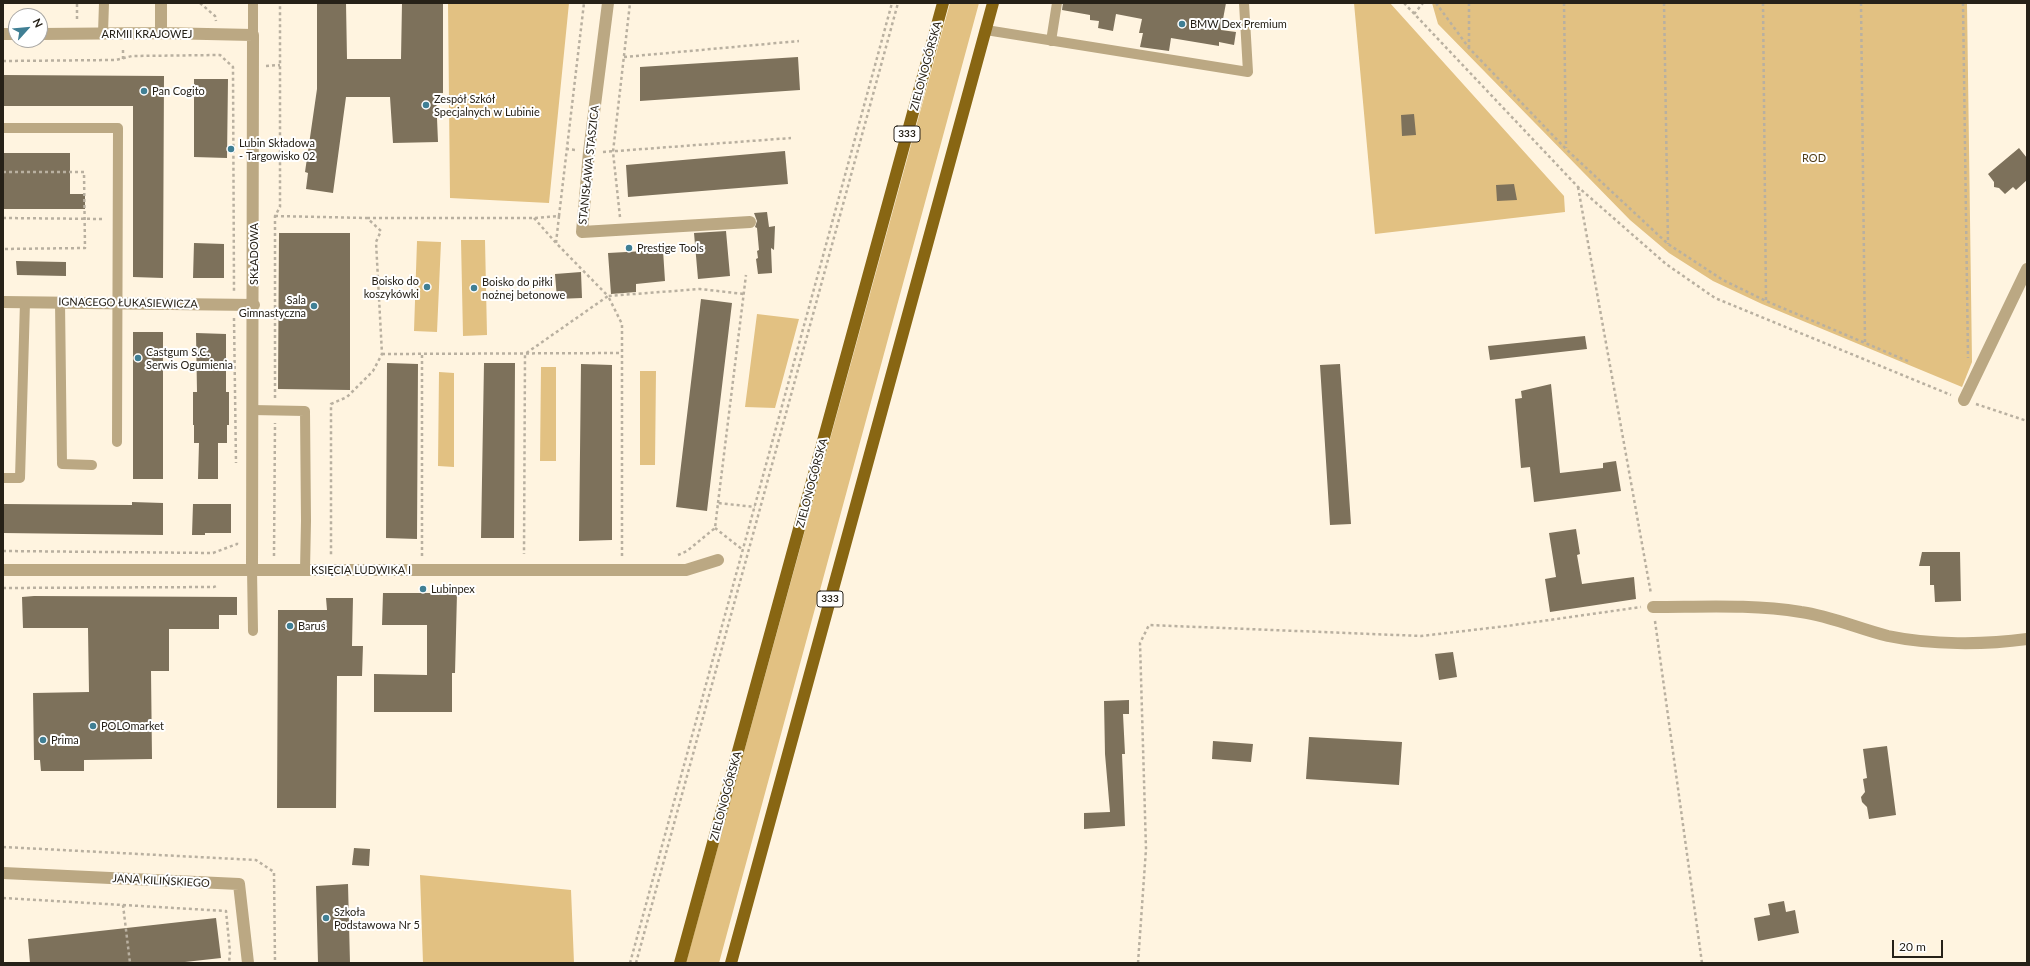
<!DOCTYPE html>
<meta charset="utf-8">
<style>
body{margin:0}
#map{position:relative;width:2030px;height:966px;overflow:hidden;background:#fff4e0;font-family:Lato,sans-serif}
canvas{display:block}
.frame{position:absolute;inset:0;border:4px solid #262118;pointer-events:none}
.north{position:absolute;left:8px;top:8px;width:40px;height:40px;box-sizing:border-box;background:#fff;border:1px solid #a8a6a3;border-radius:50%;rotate:63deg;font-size:11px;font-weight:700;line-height:16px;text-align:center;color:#262118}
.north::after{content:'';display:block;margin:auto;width:14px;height:18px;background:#407f94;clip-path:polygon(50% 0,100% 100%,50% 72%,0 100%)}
.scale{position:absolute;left:1892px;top:940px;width:51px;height:18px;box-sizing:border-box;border:2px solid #262118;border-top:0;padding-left:5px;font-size:12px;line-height:14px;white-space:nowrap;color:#262118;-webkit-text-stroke:3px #fff;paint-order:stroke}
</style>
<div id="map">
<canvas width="2030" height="966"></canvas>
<div class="frame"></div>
<div class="north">N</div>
<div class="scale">20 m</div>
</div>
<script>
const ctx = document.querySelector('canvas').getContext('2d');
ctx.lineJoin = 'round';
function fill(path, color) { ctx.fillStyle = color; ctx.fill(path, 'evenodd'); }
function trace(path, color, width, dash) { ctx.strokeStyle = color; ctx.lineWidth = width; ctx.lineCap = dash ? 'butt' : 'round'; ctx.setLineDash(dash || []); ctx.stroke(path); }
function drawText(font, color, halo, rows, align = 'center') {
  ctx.font = font + ' Lato,sans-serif'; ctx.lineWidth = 4; ctx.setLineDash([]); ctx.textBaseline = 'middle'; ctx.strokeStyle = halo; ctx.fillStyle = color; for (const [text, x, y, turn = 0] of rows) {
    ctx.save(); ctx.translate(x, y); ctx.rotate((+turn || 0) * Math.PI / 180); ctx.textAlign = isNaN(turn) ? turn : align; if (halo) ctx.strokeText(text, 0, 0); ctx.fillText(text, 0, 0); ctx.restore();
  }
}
const green = new Path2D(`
 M448 3H569L549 203 450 198Z
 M950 3H979L719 963H686Z
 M1354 3H1390L1564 196 1565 212 1375 234Z
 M1432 3H1967L1972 362 1962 387 1762 304 1713 281 1669 253 1630 220 1438 24Z
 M461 240H485L487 335 463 336Z
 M417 241 441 242 437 332 414 331Z
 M757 314 799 319 775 408 745 407Z
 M541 367H556V461H540Z
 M640 371H656L655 465H640Z
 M439 372 454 373V467L438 466Z
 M420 875 571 890 574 963H423Z`);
const building = new Path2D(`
 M317 3H346L347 59H401L402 3H443V93L436 94 438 142 393 143 390 97H346L333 193 306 189 308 173 305 172 317 89Z
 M1063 3H1226L1221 30 1236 32 1234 45 1219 42V46L1171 38 1169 51 1140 47 1143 33H1139L1142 19 1116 14 1113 31 1098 28 1099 21 1090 20V15L1062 10Z
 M798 57 800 90 640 101V67Z
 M3 75 164 76 163 278 133 277V106H3Z
 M194 79H228L227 158 194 157Z
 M1414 114 1416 135 1402 136 1401 115Z
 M2019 148 2027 158V180L2016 190 2013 187 2005 194 1999 188 1994 187V182L1988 174Z
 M785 151 788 184 628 197 626 165Z
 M3 153H70V194H85V209H3Z
 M1514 184 1517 200 1497 201 1496 185Z
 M767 212 769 227 775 226 774 250 771 248 772 273 758 274 756 259 758 258 757 251 759 250 757 228 755 227 757 221 754 213Z
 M726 231 730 276 698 279 694 233Z
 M279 233H350V390L278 389Z
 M194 243 224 244V278H193Z
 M663 250 665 281 636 284V292L611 294 608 253Z
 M16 261 66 262V276L17 275Z
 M581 272 582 298 557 299 555 274Z
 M701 299 732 303 707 511 676 507Z
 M133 332H163V479H133Z
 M196 333 226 334V392H229V425H227V443H218V479H198L199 443H194V425H193V392H197Z
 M1585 336 1587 349 1490 360 1488 346Z
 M387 363 418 364 417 539 386 538Z
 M484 363H515L514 538H481Z
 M581 364 612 365V540L579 541Z
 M1340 364 1351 524 1330 525 1320 365Z
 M1551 384 1560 473 1603 468V463L1616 461 1621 491 1534 502 1530 467 1521 468 1515 399 1522 398 1521 391Z
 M132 502 163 503V535L3 533V504L132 505Z
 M193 504H231V533H205V535H192Z
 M1576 529 1580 554 1577 555 1582 584 1634 577 1636 599 1550 612 1545 579 1556 577 1549 533Z
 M1922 552H1960L1961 601 1935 602 1934 585H1930V566H1919Z
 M383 593H457L455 673H452V712H374V674L427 675V625H382Z
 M34 596 237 597V615H219V629H169V671H151L152 759 84 760V771H41L40 760H34L33 693 89 692 88 628H23L22 597Z
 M326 598H353L352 646H363L362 676H337L336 808H277L278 610H327Z
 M1453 652 1457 677 1439 680 1435 654Z
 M1129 700V714H1123L1125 754H1122L1125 826 1084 829V813L1110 812 1105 754 1104 701Z
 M1309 737 1402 742 1399 785 1306 779Z
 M1213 741 1253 744 1251 762 1212 759Z
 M1887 746 1896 815 1869 819 1867 807 1862 802 1861 797 1865 792 1863 779 1867 778 1863 749Z
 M354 848 370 849 369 866 352 865Z
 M348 884 350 963H318L316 886Z
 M1784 901 1786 912 1795 910 1799 933 1758 941 1754 918 1770 915 1768 904Z
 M216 918 221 958 176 963H30L28 939Z`);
const path = new Path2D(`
 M200 3 215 16 216 21
 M1404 3 1578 187 1666 264 1715 298 1951 395
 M1436 3 1469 48 1566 149 1668 244 1723 280 1766 301 1910 362
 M1469 3V48
 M1564 3 1566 148
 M1664 3 1668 244
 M1763 3 1766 301
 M1861 3 1865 344
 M1963 3 1968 358
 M1414 14 1423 3
 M77 19V3
 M624 57 799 41
 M123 59V47
 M3 61 116 60 132 56 220 55 233 67 234 291
 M266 66 280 65
 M566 149 576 150
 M603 152 791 138
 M3 172H84L85 248 3 249
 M1578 187 1651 594
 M275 216 367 218 381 231 376 242 382 354 373 371 347 397 331 404V556
 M559 216 584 3
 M620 217 613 152 630 3
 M3 218 104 219
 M367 218H534L559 216 556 243 608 296 525 354 524 554
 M534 218 556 243
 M234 318 236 463
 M382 354 622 353
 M275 398V216L280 207V3
 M1976 404 2027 421
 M718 503 746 275
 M715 528 743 550
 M3 551 213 553 237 544V542
 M678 555 687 551 715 528 718 503 755 507
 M274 556 275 423
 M422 556V354
 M622 556V324L608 296 700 289 744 294
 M3 588 214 587 218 585
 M1655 621 1702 963
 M3 847 256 860 274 872 275 963
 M3 898 123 905 130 963
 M123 905 226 911 230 952 229 963
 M630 963 892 3
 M636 963 898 3
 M1138 963 1146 849 1140 643 1149 625 1421 636 1507 626 1641 607`);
const lane = new Path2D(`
 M253 3V35
 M986 30 1248 72 1244 3
 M103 33 104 3
 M1051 41 1057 3
 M3 128H118L117 442
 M60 302 62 464 92 465
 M252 410 305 411 306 521 305 570
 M3 478H20L25 302
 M252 569 253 631`);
const street = new Path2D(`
 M608 3 589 152 582 232 750 222
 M161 33V3
 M3 34H16
 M40 34 161 33 253 35 252 569
 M3 302 254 305
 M1964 400 2027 269
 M3 570H686L718 560
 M1653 607C1702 607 1752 604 1801 612 1831 616 1859 629 1888 636 1931 645 1984 645 2027 639
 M3 873 239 884 248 963`);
const primary = new Path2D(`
 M680 963 943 3
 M731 963 993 3`);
const markers = [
 [1182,24,4,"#407f94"],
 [144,91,4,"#407f94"],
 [426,105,4,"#407f94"],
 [231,149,4,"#407f94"],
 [629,248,4,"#407f94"],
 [427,287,4,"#407f94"],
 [474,288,4,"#407f94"],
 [314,306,4,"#407f94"],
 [138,358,4,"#407f94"],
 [423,589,4,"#407f94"],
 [290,626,4,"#407f94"],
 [93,726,4,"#407f94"],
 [43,740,4,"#407f94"],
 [326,918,4,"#407f94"]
];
const shields = [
 [907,134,26],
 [830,599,26]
];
const shieldNames = [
 ["333",907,134],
 ["333",830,599]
];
const poiNames = [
 ["BMW Dex Premium",1190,24],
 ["Pan Cogito",152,91],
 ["Zespół Szkół",434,99],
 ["Specjalnych w Lubinie",434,112],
 ["Lubin Składowa",239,143],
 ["- Targowisko 02",239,156],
 ["Prestige Tools",637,248],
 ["Boisko do",419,281,"right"],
 ["koszykówki",419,294,"right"],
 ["Boisko do piłki",482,282],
 ["nożnej betonowe",482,295],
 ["Sala",306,300,"right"],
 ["Gimnastyczna",306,313,"right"],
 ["Castgum S.C.",146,352],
 ["Serwis Ogumienia",146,365],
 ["Lubinpex",431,589],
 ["Baruś",298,626],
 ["POLOmarket",101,726],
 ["Prima",51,740],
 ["Szkoła",334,912],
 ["Podstawowa Nr 5",334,925]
];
const streetNames = [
 ["ARMII KRAJOWEJ",147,34],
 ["ZIELONOGÓRSKA",926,66,-75],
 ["STANISŁAWA STASZICA",589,165,-84],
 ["SKŁADOWA",254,254,-90],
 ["IGNACEGO ŁUKASIEWICZA",128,303,1],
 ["ZIELONOGÓRSKA",812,483,-75],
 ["KSIĘCIA LUDWIKA I",361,570],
 ["ZIELONOGÓRSKA",726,796,-75],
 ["JANA KILIŃSKIEGO",161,881,3]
];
const parkNames = [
 ["ROD",1814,158]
];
fill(green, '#e2c182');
fill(building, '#7d715b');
trace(path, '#b9b0a0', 2.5, [3, 3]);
trace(lane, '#bba883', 10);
trace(street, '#bba883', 12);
trace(primary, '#886613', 12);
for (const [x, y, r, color] of markers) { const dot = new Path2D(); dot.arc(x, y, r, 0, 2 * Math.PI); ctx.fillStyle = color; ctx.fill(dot); trace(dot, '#fff', 1.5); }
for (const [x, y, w] of shields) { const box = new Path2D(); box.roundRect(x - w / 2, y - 8, w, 16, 3); ctx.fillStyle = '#fff'; ctx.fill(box); trace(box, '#262118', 1); }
drawText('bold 10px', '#262118', null, shieldNames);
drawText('11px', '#262118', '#fff', poiNames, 'left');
drawText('11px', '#262118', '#fff', streetNames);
drawText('11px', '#513e18', '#fff', parkNames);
</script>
